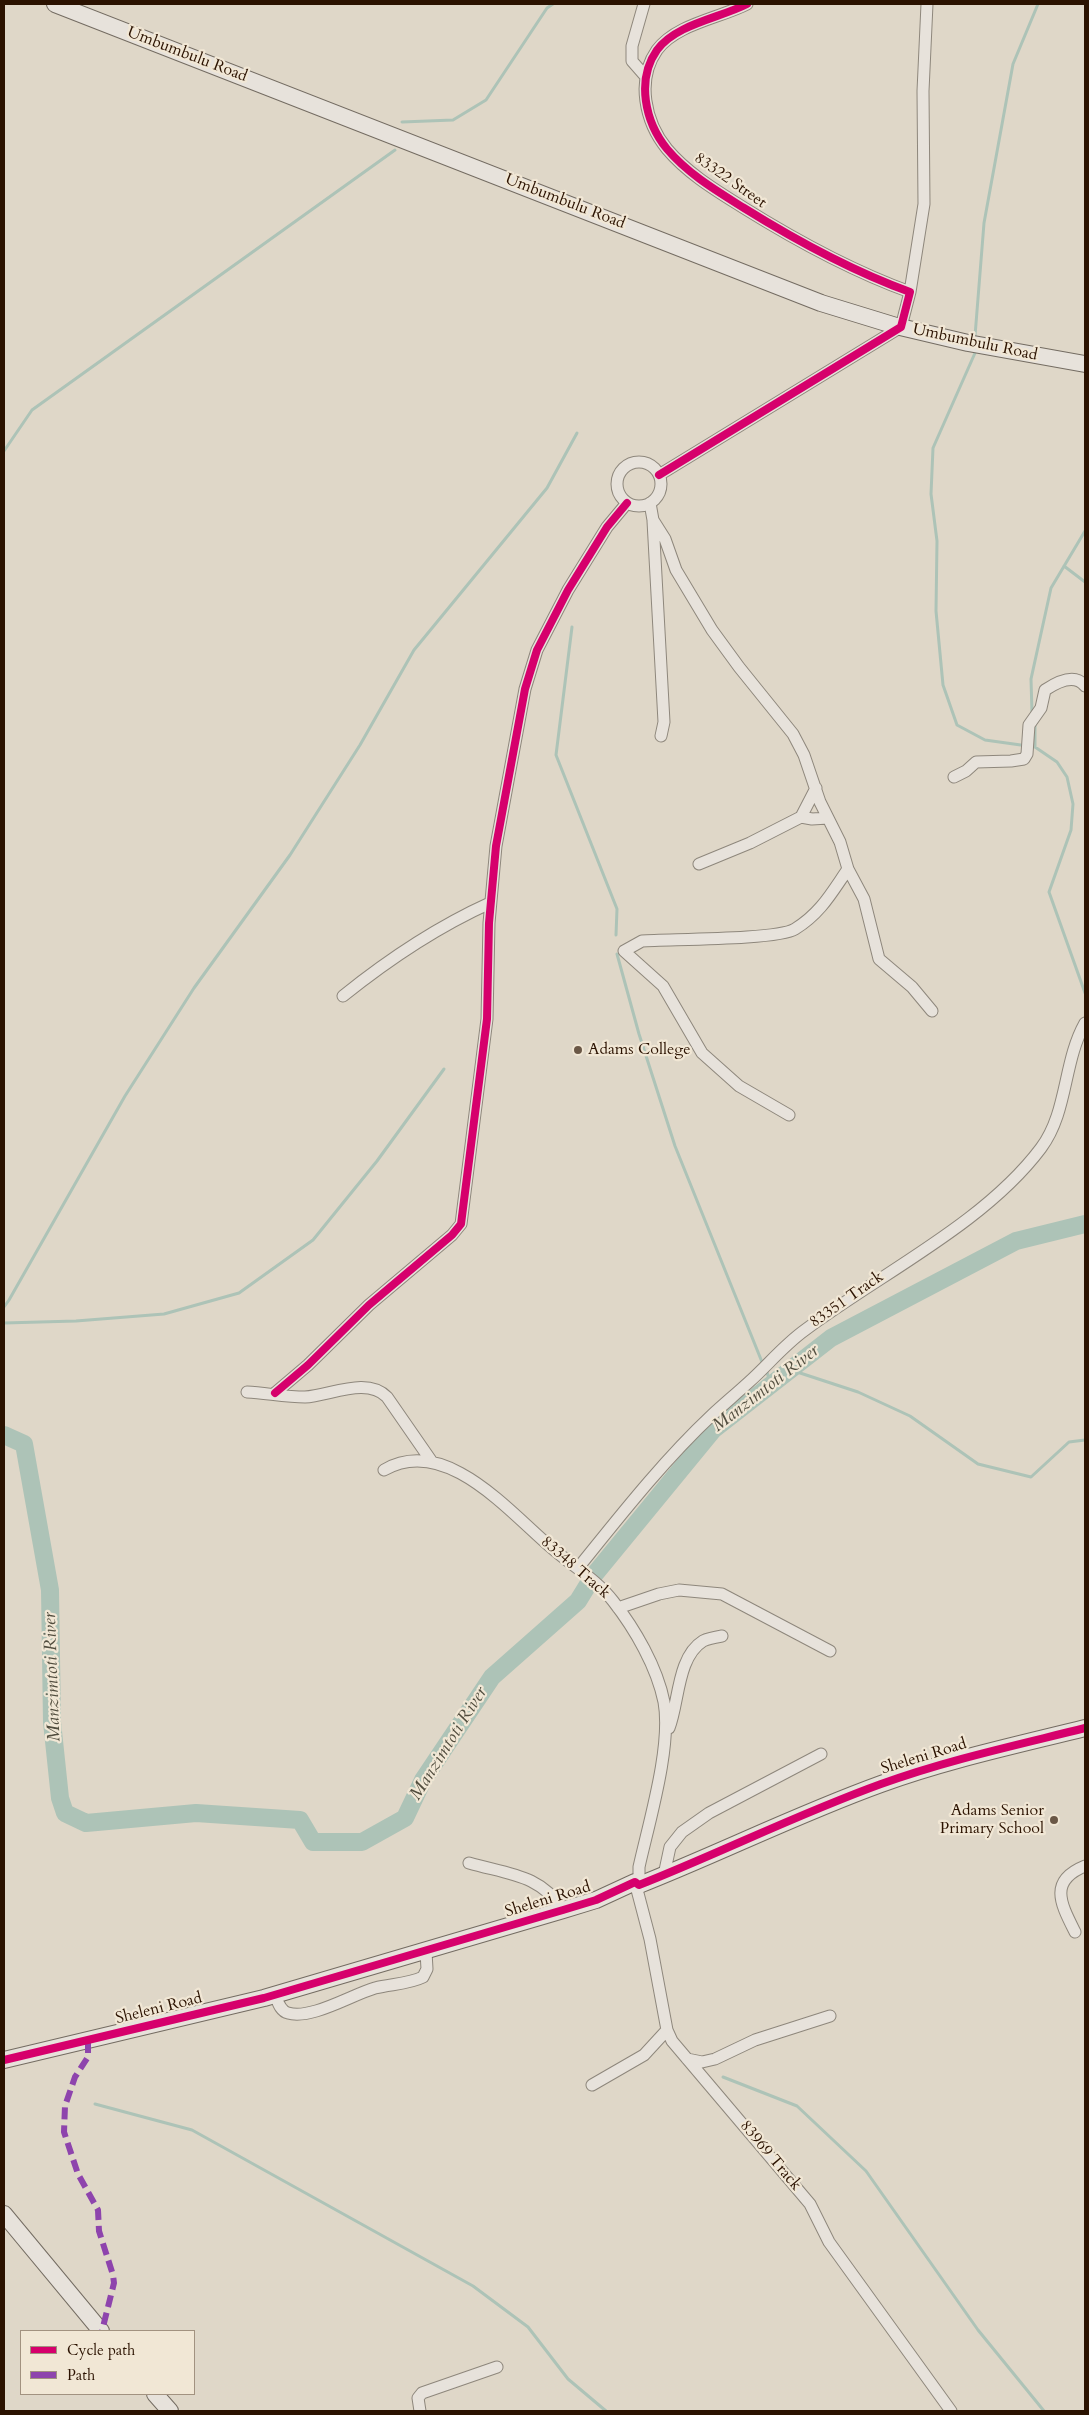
<!DOCTYPE html>
<style>
body{margin:0}
#map{position:relative;width:1089px;height:2415px;overflow:hidden;background:#dfd7c8;font-family:Cardo,serif}
canvas{display:block}
.frame{position:absolute;inset:0;border:5px solid #2b1200;pointer-events:none}
.legend{position:absolute;left:20px;top:2330px;width:175px;height:65px;box-sizing:border-box;background:#f1e7d5;border:1px solid #a29280;margin:0;padding:6px 9px;list-style:none;font-size:15px;color:#2b1200}
.legend li{display:flex;align-items:center;gap:10px;height:25px}
.legend b{width:25px;border:1px solid #a29280}
</style>
<div id="map">
<canvas width="1089" height="2415"></canvas>
<div class="frame"></div>
<ul class="legend">
<li><b style="height:6px;background:#d6006c"></b>Cycle path</li>
<li><b style="height:6px;background:#8e44ad"></b>Path</li>
</ul>
</div>
<script>
const ctx = document.querySelector('canvas').getContext('2d');
ctx.lineJoin = 'round';
function trace(path, color, width, dash) { ctx.strokeStyle = color; ctx.lineWidth = width; ctx.lineCap = dash ? 'butt' : 'round'; ctx.setLineDash(dash || []); ctx.stroke(path); }
function drawText(font, color, halo, rows, align = 'center') {
  ctx.font = font + ' Cardo,serif'; ctx.lineWidth = 4.5; ctx.setLineDash([]); ctx.textBaseline = 'middle'; ctx.strokeStyle = halo; ctx.fillStyle = color; for (const [text, x, y, turn = 0] of rows) {
    ctx.save(); ctx.translate(x, y); ctx.rotate((+turn || 0) * Math.PI / 180); ctx.textAlign = isNaN(turn) ? turn : align; if (halo) ctx.strokeText(text, 0, 0); ctx.fillText(text, 0, 0); ctx.restore();
  }
}
const stream = new Path2D(`
 M402 122 453 120 486 100 547 8 553 4
 M975 336 984 223 1013 64 1038 4
 M975 353 933 448 931 494 937 541 936 611 943 685 957 725 985 740 1035 747
 M4 451 32 410 395 150
 M1064 566 1085 582
 M572 627 556 755 617 909 616 935
 M1032 713 1031 679 1051 588 1085 531
 M1035 723V747L1057 762 1067 777 1073 804 1071 830 1049 892 1085 993
 M617 954 639 1034 675 1146 762 1362
 M4 1307 9 1300 125 1096 194 988 290 855 360 745 414 650 547 488 577 433
 M4 1323 76 1321 164 1314 239 1293 313 1240 377 1161 444 1069
 M766 1369 771 1385
 M791 1370 858 1392 910 1416 978 1464 1031 1477 1069 1442 1085 1440
 M723 2077 797 2106 866 2171 978 2330 1044 2411
 M95 2104 192 2130 473 2286 528 2327 568 2379 606 2411`);
const river = new Path2D(`
 M4 1435 24 1444 50 1590 52 1722 60 1798 65 1813 86 1823 196 1813 300 1820 313 1842H362L405 1818 423 1780 492 1677 578 1601 594 1575 713 1430 831 1338 1016 1241 1085 1224`);
const street = new Path2D(`
 M644 4 632 46V61L646 77
 M910 292 924 204 923 91 927 4
 M617 484a22 22 0 1 1 44 0a22 22 0 1 1-44 0Z
 M659 475 901 327 910 292C852 271 797 241 744 208 717 191 688 174 667 149 645 122 636 80 657 50 676 24 720 18 747 4
 M650 503 653 520 665 539 676 570 712 630 739 667 793 734 804 755 820 802 840 842 848 869 864 899 879 959 912 987 932 1011
 M653 521 664 722 661 736
 M954 777 966 771 976 762 1011 761 1024 759 1027 754 1029 725 1041 708 1045 690C1057 682 1075 673 1085 686
 M801 817 812 819 828 818
 M699 864 750 843 801 817 816 788
 M343 996C389 959 437 927 490 903
 M789 1115 739 1086 702 1053 663 986 624 951 642 941C670 939 777 940 795 929 821 913 832 892 848 869
 M247 1392C266 1393 286 1397 305 1397 329 1396 367 1376 387 1397L432 1462
 M275 1393 308 1365 369 1305 452 1235 461 1224 487 1019 489 923 496 846 525 689 537 650 568 590 607 527 627 503
 M384 1470C446 1434 510 1513 553 1549 574 1567 597 1580 613 1601 635 1629 657 1667 664 1702 672 1746 649 1822 639 1867V1885
 M578 1568C620 1516 663 1461 712 1415 724 1404 737 1393 749 1382 768 1365 784 1345 805 1330 880 1274 985 1223 1041 1148 1068 1112 1063 1062 1085 1023
 M618 1608 659 1594 679 1590 722 1594 830 1651
 M669 1728C679 1703 677 1657 703 1641 709 1638 716 1637 722 1636
 M469 1863C507 1874 540 1874 563 1910
 M664 1875 670 1847 682 1832 709 1813 821 1754
 M635 1882 650 1939 667 2030 672 2041 810 2204 829 2242 951 2411
 M1075 1932C1061 1904 1048 1881 1085 1866
 M275 1995C278 2002 280 2011 288 2013 311 2020 351 1995 375 1988 391 1984 409 1984 423 1977L427 1969 426 1952
 M687 2059 702 2062 715 2059 755 2040 830 2016
 M592 2085 644 2055 667 2030
 M420 2411 418 2398 422 2393 497 2367`);
const secondary = new Path2D(`
 M55 4 821 303 896 326 968 343 1085 364
 M4 2060 264 1998 563 1910 596 1900 635 1882 639 1885C720 1853 798 1814 881 1784 947 1760 1017 1745 1085 1728
 M4 2214 101 2331
 M155 2394 170 2411`);
const quiet = new Path2D(`
 M88 2041V2057L75 2077 65 2106 64 2132 78 2174 98 2210 99 2231 113 2275 114 2283 102 2331`);
const cycleway = new Path2D(`
 M659 475 901 327 910 292C852 271 797 241 744 208 717 191 688 174 667 149 645 122 636 80 657 50 676 24 720 18 747 4
 M275 1393 308 1365 369 1305 452 1235 461 1224 487 1019 489 923 496 846 525 689 537 650 568 590 607 527 627 503
 M4 2060 264 1998 563 1910 596 1900 635 1882 639 1885C720 1853 798 1814 881 1784 947 1760 1017 1745 1085 1728`);
const markers = [
 [578,1050,5,"#6a5746"],
 [1054,1820,5,"#6a5746"]
];
const streetNames = [
 ["Umbumbulu Road",187,55,21],
 ["83322 Street",730,181,35],
 ["Umbumbulu Road",565,202,21],
 ["Umbumbulu Road",975,343,12],
 ["83351 Track",847,1300,-35],
 ["83348 Track",575,1568,41],
 ["Sheleni Road",924,1757,-17],
 ["Sheleni Road",548,1900,-17],
 ["Sheleni Road",159,2009,-14],
 ["83969 Track",770,2156,50]
];
const poiNames = [
 ["Adams College",588,1050],
 ["Adams Senior",1044,1811,"right"],
 ["Primary School",1044,1829,"right"]
];
const waterNames = [
 ["Manzimtoti River",766,1389,-38],
 ["Manzimtoti River",53,1677,-92],
 ["Manzimtoti River",449,1744,-58]
];
trace(stream, '#adc3b7', 3);
trace(river, '#adc3b7', 18);
trace(street, '#8e877c', 13);
trace(secondary, '#746c62', 18);
trace(street, '#e7e2db', 11);
trace(secondary, '#e7e2db', 16);
trace(quiet, '#8e44ad', 6, [12, 6]);
trace(cycleway, '#d6006c', 8);
for (const [x, y, r, color] of markers) { const dot = new Path2D(); dot.arc(x, y, r, 0, 2 * Math.PI); ctx.fillStyle = color; ctx.fill(dot); trace(dot, '#f1e7d5', 2); }
drawText('16px', '#2b1200', '#f1e7d5', streetNames);
drawText('16px', '#2b1200', '#f1e7d5', poiNames, 'left');
drawText('italic 18px', '#514d3e', '#f1e7d5', waterNames);
</script>
